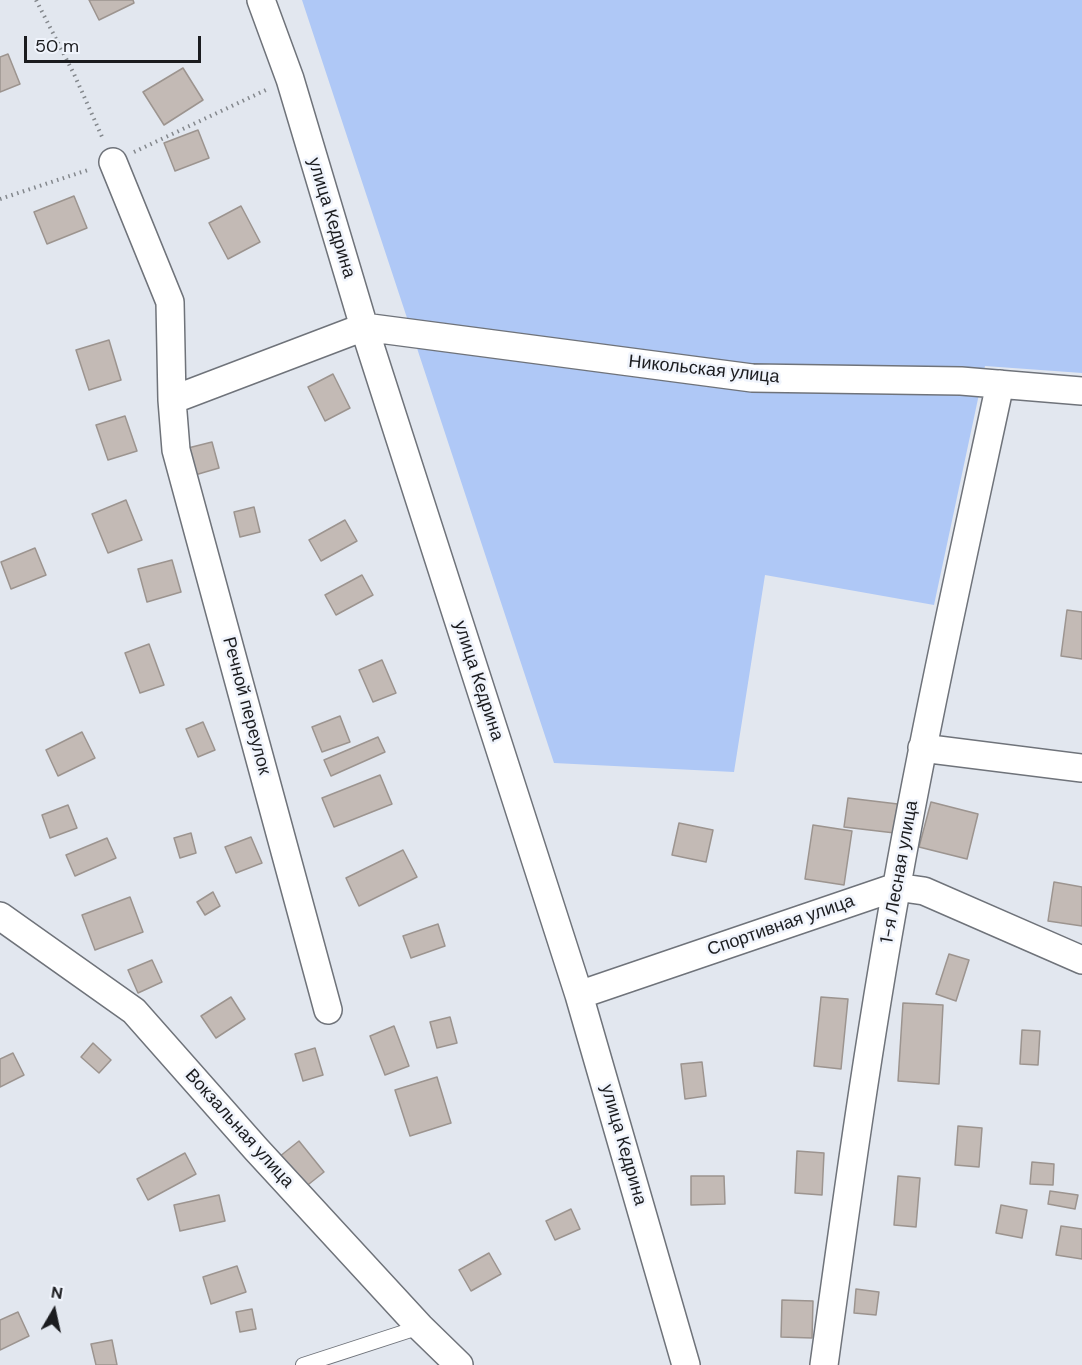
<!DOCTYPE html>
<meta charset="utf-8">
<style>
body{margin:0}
#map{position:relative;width:1082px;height:1365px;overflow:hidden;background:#e2e7ef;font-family:"DM Sans",sans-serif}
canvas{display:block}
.north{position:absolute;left:24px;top:1281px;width:60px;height:60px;-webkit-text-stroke:4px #f0f4fc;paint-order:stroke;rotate:9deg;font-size:16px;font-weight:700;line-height:24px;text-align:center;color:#1b1c1f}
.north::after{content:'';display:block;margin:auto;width:21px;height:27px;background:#1b1c1f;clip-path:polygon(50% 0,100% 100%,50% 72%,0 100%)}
.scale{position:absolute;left:24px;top:36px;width:177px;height:27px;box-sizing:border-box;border:3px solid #1b1c1f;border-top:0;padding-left:8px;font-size:18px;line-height:21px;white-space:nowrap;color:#1b1c1f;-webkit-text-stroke:4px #f0f4fc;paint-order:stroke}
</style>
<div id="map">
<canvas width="1082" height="1365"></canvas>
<div class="north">N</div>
<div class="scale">50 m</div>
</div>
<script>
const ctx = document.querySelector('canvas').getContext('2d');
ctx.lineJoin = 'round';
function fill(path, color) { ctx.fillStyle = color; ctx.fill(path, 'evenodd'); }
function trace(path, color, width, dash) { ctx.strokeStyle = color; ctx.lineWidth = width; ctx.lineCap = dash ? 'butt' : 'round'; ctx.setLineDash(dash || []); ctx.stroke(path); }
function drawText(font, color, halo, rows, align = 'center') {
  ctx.font = font + ' "DM Sans",sans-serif'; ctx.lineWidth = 5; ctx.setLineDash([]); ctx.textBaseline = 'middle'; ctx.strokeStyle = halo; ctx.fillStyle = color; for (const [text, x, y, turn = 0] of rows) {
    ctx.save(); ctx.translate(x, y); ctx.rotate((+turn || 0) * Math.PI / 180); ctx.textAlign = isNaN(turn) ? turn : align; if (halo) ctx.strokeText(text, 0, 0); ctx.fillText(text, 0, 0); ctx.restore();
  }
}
const green = new Path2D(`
 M302 0H1082V373L985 366 934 605 765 575 734 772 554 763Z`);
const building = new Path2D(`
 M89 0H133L134 3 99 20Z
 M8 54 20 84 0 92V57Z
 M183 68 203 100 164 125 143 92Z
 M198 130 209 158 175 171 164 143Z
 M74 196 87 228 47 244 34 212Z
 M241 206 260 242 228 259 209 223Z
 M109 340 121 380 89 390 76 350Z
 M333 374 350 408 325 421 308 387Z
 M125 416 137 451 108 460 96 425Z
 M212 442 219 468 195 475 188 448Z
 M126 500 142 540 108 553 92 514Z
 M254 507 260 532 240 537 234 512Z
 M345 520 357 541 321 561 309 540Z
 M35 548 46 575 11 589 1 562Z
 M172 560 181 592 147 602 138 569Z
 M362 575 373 595 336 615 325 595Z
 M1067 610 1082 612V659L1061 656Z
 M149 644 164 685 140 693 125 653Z
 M382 660 396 693 373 702 359 670Z
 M340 716 350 742 322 752 312 727Z
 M203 722 215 750 198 757 186 729Z
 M82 732 95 758 58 776 46 750Z
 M378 737 385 752 331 776 324 760Z
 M380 775 392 804 334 827 322 798Z
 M848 798 906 805 903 834 844 827Z
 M931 802 978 814 967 859 919 847Z
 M68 805 77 828 50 838 42 815Z
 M679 823 713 830 706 862 672 855Z
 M813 825 852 831 844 885 805 879Z
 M191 833 196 853 180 858 174 838Z
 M251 837 262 863 236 873 225 847Z
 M107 838 116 858 75 876 66 855Z
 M403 850 417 877 359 906 346 878Z
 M1054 882 1082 887V926L1048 921Z
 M213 892 220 906 205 915 197 902Z
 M130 897 143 932 95 950 82 915Z
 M438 924 445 946 411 958 403 936Z
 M949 954 969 960 956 1001 936 994Z
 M152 960 162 982 138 993 128 970Z
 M231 997 245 1019 216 1038 201 1016Z
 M821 997 848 999 841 1069 814 1066Z
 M903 1003 943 1005 939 1084 898 1081Z
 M450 1017 457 1043 437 1048 430 1022Z
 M394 1026 409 1066 385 1075 370 1036Z
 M1022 1030 1040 1031 1038 1065 1020 1064Z
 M93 1043 111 1060 99 1073 81 1057Z
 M315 1048 323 1075 303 1081 295 1054Z
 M13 1053 24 1075 0 1087V1059Z
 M702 1062 706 1096 685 1099 681 1064Z
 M437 1077 451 1123 410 1136 395 1090Z
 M958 1126 982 1128 979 1167 955 1165Z
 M299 1141 324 1172 304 1188 279 1157Z
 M797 1151 824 1153 822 1195 795 1193Z
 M185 1153 196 1174 148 1200 137 1179Z
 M1032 1162 1054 1164 1053 1185 1030 1184Z
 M691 1176H724L725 1204 691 1205Z
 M898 1176 920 1178 916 1227 894 1225Z
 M1050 1191 1078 1195 1075 1209 1048 1204Z
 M219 1195 225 1221 180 1231 174 1205Z
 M1001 1205 1027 1210 1022 1238 996 1233Z
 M571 1209 580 1229 555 1240 546 1221Z
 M1061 1226 1082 1229V1259L1056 1255Z
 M489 1253 501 1274 471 1291 459 1270Z
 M237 1266 246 1292 211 1304 203 1277Z
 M856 1289 879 1292 876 1315 854 1313Z
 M782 1300 813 1301 812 1338 781 1337Z
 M252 1309 256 1329 240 1332 236 1312Z
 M18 1312 29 1336 0 1350V1320Z
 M112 1340 117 1365H96L91 1344Z`);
const path = new Path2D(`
 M36 0 74 74 103 139
 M134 152 268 89
 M0 199 91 169`);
const lane = new Path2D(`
 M303 1365 420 1327`);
const street = new Path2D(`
 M261 0 290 79 364 327 579 995 686 1365
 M113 162 170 302 172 400
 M922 748 1082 768
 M0 916 134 1011 256 1149 420 1327 459 1365
 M579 995 896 887 924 891 1082 960
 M328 1010 176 450 172 400 364 327 752 378 961 381 1082 391
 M824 1365C846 1205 868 1044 897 885 927 717 964 551 1000 384`);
const streetNames = [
 ["улица Кедрина",331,218,73],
 ["Никольская улица",704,370,6],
 ["улица Кедрина",478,681,72],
 ["Речной переулок",246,706,75],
 ["1-я Лесная улица",900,872,-80],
 ["Спортивная улица",781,926,-19],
 ["Вокзальная улица",239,1129,48],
 ["улица Кедрина",623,1145,74]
];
fill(green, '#afc8f6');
fill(building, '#c3bab5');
trace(building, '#9c948f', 1.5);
trace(lane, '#6f737a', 16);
trace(street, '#6f737a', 30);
trace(path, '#84888d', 4, [1.5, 4.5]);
trace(lane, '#fff', 14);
trace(street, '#fff', 27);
drawText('18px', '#1b1c1f', '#f0f4fc', streetNames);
</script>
